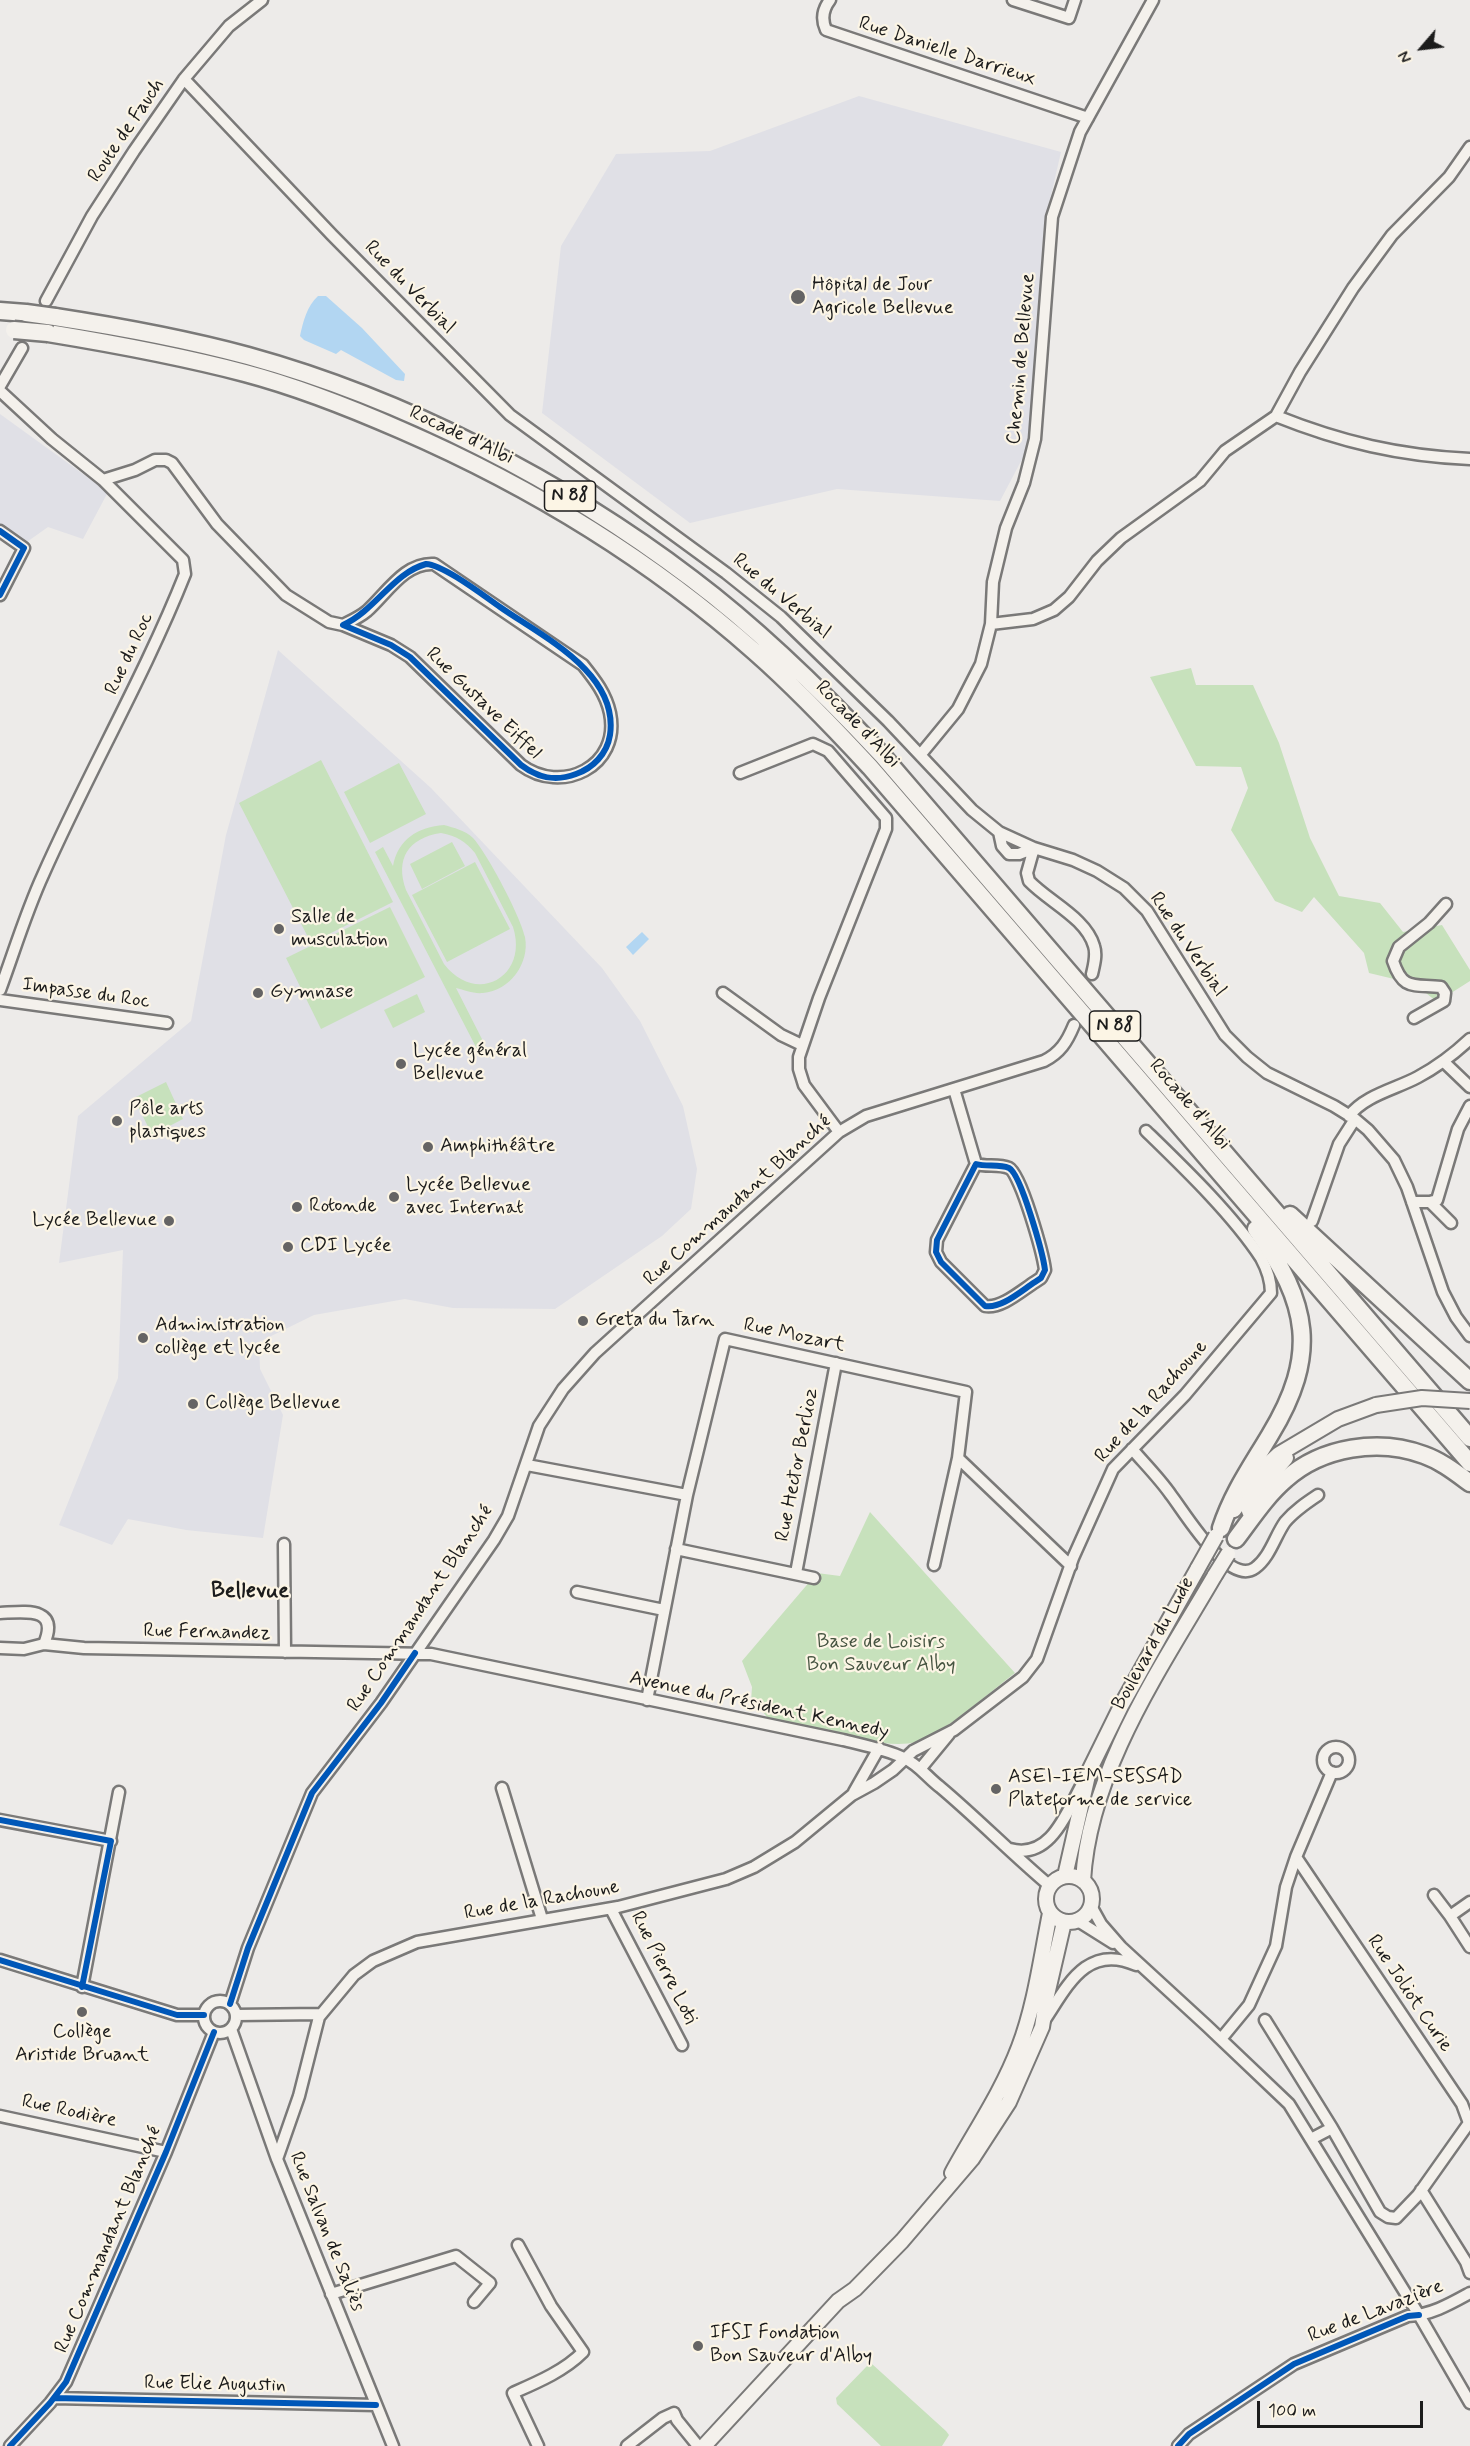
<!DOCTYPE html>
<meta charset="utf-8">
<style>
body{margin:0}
#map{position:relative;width:1470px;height:2446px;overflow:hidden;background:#edebe9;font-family:Mynerve,sans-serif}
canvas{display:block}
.north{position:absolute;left:1392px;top:18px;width:60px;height:60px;-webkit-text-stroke:4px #fcf5e5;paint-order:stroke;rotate:242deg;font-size:16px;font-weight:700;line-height:24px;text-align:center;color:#1c1c1c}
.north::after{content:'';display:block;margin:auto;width:21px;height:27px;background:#1c1c1c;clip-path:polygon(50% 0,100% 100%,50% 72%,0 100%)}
.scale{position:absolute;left:1257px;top:2401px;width:166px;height:27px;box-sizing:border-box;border:3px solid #1c1c1c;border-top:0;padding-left:8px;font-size:18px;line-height:21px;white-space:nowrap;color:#1c1c1c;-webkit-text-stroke:4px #fcf5e5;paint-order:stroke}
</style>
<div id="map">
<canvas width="1470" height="2446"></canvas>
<div class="north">N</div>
<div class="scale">100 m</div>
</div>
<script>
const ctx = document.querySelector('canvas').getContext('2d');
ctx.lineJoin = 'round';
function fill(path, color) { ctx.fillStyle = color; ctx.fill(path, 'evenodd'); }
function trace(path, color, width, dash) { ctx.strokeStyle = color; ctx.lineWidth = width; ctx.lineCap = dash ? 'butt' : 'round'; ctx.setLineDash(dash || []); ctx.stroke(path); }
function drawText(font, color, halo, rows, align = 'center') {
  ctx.font = font + ' Mynerve,sans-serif'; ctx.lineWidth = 4.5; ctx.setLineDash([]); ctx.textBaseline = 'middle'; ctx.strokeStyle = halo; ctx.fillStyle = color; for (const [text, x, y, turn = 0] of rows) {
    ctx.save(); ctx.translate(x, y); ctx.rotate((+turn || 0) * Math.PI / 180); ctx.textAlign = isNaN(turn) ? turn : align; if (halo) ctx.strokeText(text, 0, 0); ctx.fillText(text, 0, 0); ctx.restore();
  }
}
const built = new Path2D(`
 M859 96 1061 152 1044 226 1029 446 1000 501 837 489 690 523 542 413 561 246 616 154 710 151Z
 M0 414 108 492 83 539 48 527 17 549 0 538Z
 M278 650 431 788 602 968 640 1021 683 1106 697 1169 691 1209 662 1236 555 1309 453 1308 405 1299 314 1315 259 1342 260 1369 283 1415 263 1538 186 1530 128 1519 112 1545 59 1525 118 1378 123 1250 59 1263 78 1116 191 1021 226 835Z`);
const green = new Path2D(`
 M1191 668 1196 685H1253L1279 743 1310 838 1339 896 1380 903 1403 932 1442 925 1470 970V981L1437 1002 1415 984 1369 973 1364 953 1314 897 1302 912 1275 901 1231 830 1248 788 1241 767 1196 766 1150 677Z
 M321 760 393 902 311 943 239 803Z
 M399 763 426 814 370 843 344 792Z
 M444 825C454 828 465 830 473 838 487 853 521 917 525 937 530 963 510 991 483 993 473 994 465 990 456 988L485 1045 477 1049 375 852 383 847 393 866C398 839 418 827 444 825ZM441 833C457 836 465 841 475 853L513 927C529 977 476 1006 444 964L406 890C395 859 408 838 441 833Z
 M452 842 465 866 422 889 410 864Z
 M475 862 510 929 447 962 412 895Z
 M390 907 425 977 321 1029 286 958Z
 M417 994 425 1012 393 1028 384 1010Z
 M166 1082 183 1119 152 1135 134 1098Z
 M870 1512 1015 1673C994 1689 939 1737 917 1742 880 1751 806 1726 767 1717L763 1712V1706L751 1702 752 1687 742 1661 817 1573 840 1576Z
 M872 2364 946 2431 949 2435 942 2446H881L837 2404 836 2398 868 2365Z`);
const water = new Path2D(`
 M318 296H326L362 328 405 374 404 381 396 380 341 350 336 354 304 340 300 336C303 322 307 306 318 296Z
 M642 932 649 939 633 955 626 947Z`);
const minor = new Path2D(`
 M830 0C823 9 821 19 826 30L1088 118
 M1013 0 1069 18 1075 0
 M184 79 332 235 510 415 726 573 781 617 888 721 972 810 999 832 1034 848 1073 860 1097 871 1124 888 1147 911 1225 1035 1247 1057 1267 1073 1334 1106 1355 1119 1368 1130 1394 1160 1407 1187 1443 1292 1456 1317 1470 1336
 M46 301 92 216 134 151 184 79 229 26 262 0
 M0 386 22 348
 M0 391 52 439 103 480 183 560 185 574C144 677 88 773 43 875 26 912 14 952 0 990
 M1276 416C1341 442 1400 456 1470 459
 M103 480 135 470 155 460H166L172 463 217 524 286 595 329 622 343 625 391 645 410 657 521 765C561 795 621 767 610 713 606 694 595 680 583 665L434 564C405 562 387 593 367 611 360 617 351 621 343 625
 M0 531 24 548 0 595
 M991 624 1033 619 1054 610 1069 597 1097 561 1121 538 1200 481 1225 451 1276 416 1300 372 1353 288 1392 235 1449 177 1470 147
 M921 754 958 709 981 664 991 624 993 582 1006 528 1024 483 1035 439 1052 217 1080 132 1153 0
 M740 773 813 744 828 751 886 818V829L819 998 799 1057V1069L804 1085 839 1132
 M999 832 1002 846 1009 854H1019L1034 848
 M1034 848 1027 873 1029 881C1049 902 1086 918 1094 946 1097 955 1094 965 1092 974
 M723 993 781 1035 802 1045
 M0 1000 167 1023
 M1414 1018 1444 1001 1445 993 1441 987C1413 984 1403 991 1393 961L1399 947 1429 923 1446 904
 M1444 1062 1470 1087
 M954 1089 976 1164
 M1349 1116C1365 1095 1396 1089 1418 1077 1437 1067 1454 1054 1470 1039
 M976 1164C986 1167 999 1164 1009 1168 1021 1174 1043 1254 1045 1270L1041 1278 1035 1282C1021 1291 1001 1309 985 1306L941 1262 936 1252 937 1240Z
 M1412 1202H1430L1437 1200 1458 1129 1470 1106
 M1430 1202 1451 1223
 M1312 1221 1339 1144 1355 1119
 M1132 1449C1145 1464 1160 1479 1171 1495 1185 1513 1229 1587 1255 1568 1270 1557 1275 1536 1285 1522 1294 1511 1306 1503 1318 1495
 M958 1458 1071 1566
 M527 1465 687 1495
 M284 1544 285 1652
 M676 1549 814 1578
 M796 1573 836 1363
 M577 1592 664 1610
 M0 1613C25 1612 60 1606 44 1644
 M0 1648 24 1649 44 1644 84 1648 431 1654 843 1740C863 1745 885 1749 904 1758 919 1765 927 1777 940 1787 978 1819 1012 1854 1050 1886
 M647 1700 687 1495 725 1339 966 1392 958 1458 934 1565
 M1323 1760a13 13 0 1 1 26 0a13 13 0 1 1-26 0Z
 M921 1768 949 1734
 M502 1788 542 1919
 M854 1792 879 1748
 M0 1820 111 1841
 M1010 1849C1053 1861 1068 1807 1085 1779
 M1434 1895 1450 1916
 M1470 1902 1450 1916 1470 1947
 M1091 1906 1101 1924 1121 1947 1207 2026 1289 2104 1419 2315 1470 2403
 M611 1909 682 2045
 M1078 1921 1113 1943
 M0 1960 177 2015H204
 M82 1987 119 1792
 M204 2017a16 16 0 1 1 32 0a16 16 0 1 1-32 0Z
 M230 2004 248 1948 312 1793 381 1703 494 1540 508 1516 539 1426 563 1389 595 1353 839 1132 866 1116 1044 1061C1060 1053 1067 1042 1074 1025
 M236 2015 321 2014
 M1265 2020 1332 2128 1380 2212 1388 2217 1396 2218 1418 2195 1469 2123 1462 2104 1296 1857
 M1044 2021C1067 1987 1086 1943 1136 1965
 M231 2029 277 2159 393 2446
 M1221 2039 1249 2005 1276 1946 1286 1887 1296 1857 1332 1772
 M0 2116 166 2152
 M1311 2139 1332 2128
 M277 2159 299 2096 319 2017 354 1975 373 1961 417 1942 618 1907 726 1879 754 1867 795 1842 852 1795 874 1783 893 1770 913 1751 954 1730 1023 1677 1037 1659 1073 1558 1113 1469 1185 1395 1271 1293C1271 1281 1267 1269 1261 1258 1232 1214 1184 1168 1146 1131
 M1421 2190 1466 2262 1470 2273
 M518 2245 551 2306 583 2352C564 2371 538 2382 513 2393L538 2446
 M331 2294 456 2256 490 2283 474 2302
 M54 2398 376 2405
 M10 2446 50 2403 66 2382 166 2152 214 2032
 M627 2446 663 2418 674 2413 677 2420 698 2446
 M1178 2446 1189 2434 1294 2364 1408 2316C1431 2315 1450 2304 1470 2293`);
const major = new Path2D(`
 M1234 1510 1267 1465 1279 1454 1338 1419 1376 1405
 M1249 1511 1274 1472 1286 1458
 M1046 1899a23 23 0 1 1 46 0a23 23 0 1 1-46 0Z
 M1065 1876 1089 1771 1122 1704 1198 1568
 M1083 1881C1089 1771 1161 1668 1215 1575
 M952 2173C975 2131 1002 2092 1019 2047 1035 2005 1041 1958 1050 1913
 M704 2446 838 2301 855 2289 902 2241 972 2159 1009 2102 1042 2027 1047 1995 1064 1922`);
const highway = new Path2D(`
 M0 311 26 313
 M55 317C120 327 185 339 248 356 404 399 563 481 692 579 761 631 823 692 882 755L1470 1438
 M48 333C115 344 180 356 245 373 298 387 351 408 401 430 530 486 650 559 755 652 796 688 833 727 870 767L1470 1463
 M1290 1215 1470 1381
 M1221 1528C1233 1492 1251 1467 1270 1435 1319 1354 1309 1304 1256 1229
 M1236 1539C1252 1518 1266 1496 1286 1479 1322 1447 1379 1438 1424 1455 1441 1461 1455 1472 1470 1483`);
const majorBridge = new Path2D(`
 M1376 1405 1422 1398 1470 1401
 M1198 1568 1216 1536
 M1215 1575 1228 1554`);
const highwayBridge = new Path2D(`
 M26 313 55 317
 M14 330 48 333`);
const cycleway = new Path2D(`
 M0 531 24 548 0 595
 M426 564C444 565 484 596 500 607 543 637 619 673 610 735 607 754 593 768 576 774 555 782 538 778 521 765L410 657 391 645 343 625C376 610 393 573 426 564Z
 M976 1164C986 1167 999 1164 1009 1168 1021 1174 1043 1254 1045 1270L1041 1278 1035 1282C1021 1291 1001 1309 985 1306L941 1262 936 1252 937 1240Z
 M0 1820 111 1841 82 1987
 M0 1960 177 2015H204
 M230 2004 248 1948 312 1793 381 1703 415 1653
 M54 2398 376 2405
 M10 2446 50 2403 66 2382 166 2152 214 2032
 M1178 2446 1189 2434 1294 2364 1396 2321 1408 2316 1419 2315`);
const markers = [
 [798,297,8,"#656464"],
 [279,929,6,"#656464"],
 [258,993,6,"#656464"],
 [401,1064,6,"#656464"],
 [117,1121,6,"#656464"],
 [428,1147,6,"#656464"],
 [394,1197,6,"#656464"],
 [297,1207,6,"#656464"],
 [169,1221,6,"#656464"],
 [288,1247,6,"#656464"],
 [583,1321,6,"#656464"],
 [143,1338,6,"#656464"],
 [193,1404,6,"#656464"],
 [996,1789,6,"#656464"],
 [82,2012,6,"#656464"],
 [698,2346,6,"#656464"]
];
const shields = [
 [570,496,51],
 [1115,1026,51]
];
const shieldNames = [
 ["N 88",570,496],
 ["N 88",1115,1026]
];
const streetNames = [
 ["Rue Danielle Darrieux",947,52,18],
 ["Route de Fauch",127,131,-56],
 ["Rue du Verbial",409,288,46],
 ["Chemin de Bellevue",1022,359,-85],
 ["Rocade d'Albi",461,436,25],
 ["Rue du Verbial",781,597,40],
 ["Rue du Roc",130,654,-65],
 ["Rue Gustave Eiffel",483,704,44],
 ["Rocade d'Albi",857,725,46],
 ["Rue du Verbial",1187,945,56],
 ["Impasse du Roc",86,994,8],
 ["Rocade d'Albi",1189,1105,49],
 ["Rue Commandant Blanché",738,1201,-42],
 ["Rue Mozart",794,1336,12],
 ["Rue de la Rachoune",1152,1402,-48],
 ["Rue Hector Berlioz",798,1465,-79],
 ["Rue Commandant Blanché",421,1609,-56],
 ["Rue Fernandez",207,1633,1],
 ["Boulevard du Lude",1154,1644,-61],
 ["Avenue du Président Kennedy",759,1706,12],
 ["Rue de la Rachoune",542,1901,-10],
 ["Rue Pierre Loti",663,1968,63],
 ["Rue Joliot Curie",1409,1994,56],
 ["Rue Rodière",69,2112,12],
 ["Rue Salvan de Saliès",326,2232,68],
 ["Rue Commandant Blanché",109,2240,-67],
 ["Rue de Lavazière",1376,2312,-21],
 ["Rue Elie Augustin",215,2385,1]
];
const poiNames = [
 ["Hôpital de Jour",812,286],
 ["Agricole Bellevue",812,309],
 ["Salle de",291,918],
 ["musculation",291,941],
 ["Gymnase",270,993],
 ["Lycée général",413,1052],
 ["Bellevue",413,1075],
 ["Pôle arts",129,1110],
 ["plastiques",129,1133],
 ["Amphithéâtre",440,1147],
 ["Lycée Bellevue",406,1186],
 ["avec Internat",406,1209],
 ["Rotonde",309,1207],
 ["Lycée Bellevue",157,1221,"right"],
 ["CDI Lycée",300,1247],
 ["Greta du Tarn",595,1321],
 ["Administration",155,1326],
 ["collège et lycée",155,1349],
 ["Collège Bellevue",205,1404],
 ["ASEI-IEM-SESSAD",1008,1778],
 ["Plateforme de service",1008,1801],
 ["Collège",82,2033,"center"],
 ["Aristide Bruant",82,2056,"center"],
 ["IFSI Fondation",710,2334],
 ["Bon Sauveur d'Alby",710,2357]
];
const parkNames = [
 ["Base de Loisirs",881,1643],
 ["Bon Sauveur Alby",881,1666]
];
const quarterNames = [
 ["Bellevue",250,1592]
];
fill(built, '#e0e0e6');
fill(green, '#c7e1bc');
fill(water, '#b2d6f2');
trace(minor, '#7a7978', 15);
trace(major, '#7a7978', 18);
trace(highway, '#7a7978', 21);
trace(minor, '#f4f1ec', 10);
trace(major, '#f4f1ec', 14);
trace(highway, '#f4f1ec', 16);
trace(majorBridge, '#7a7978', 18, []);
trace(highwayBridge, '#7a7978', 21, []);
trace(majorBridge, '#f4f1ec', 14);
trace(highwayBridge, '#f4f1ec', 16);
trace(cycleway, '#0057b8', 6);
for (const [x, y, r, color] of markers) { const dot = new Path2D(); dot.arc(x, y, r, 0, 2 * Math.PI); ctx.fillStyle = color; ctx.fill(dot); trace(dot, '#fcf5e5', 2); }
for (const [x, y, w] of shields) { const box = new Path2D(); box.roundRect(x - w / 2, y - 15, w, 30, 4.5); ctx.fillStyle = '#fcf5e5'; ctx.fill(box); trace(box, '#1c1c1c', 1.5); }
drawText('bold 18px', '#1c1c1c', null, shieldNames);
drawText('20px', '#1c1c1c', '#fcf5e5', streetNames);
drawText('20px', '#1c1c1c', '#fcf5e5', poiNames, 'left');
drawText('20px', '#465441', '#fcf5e5', parkNames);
drawText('bold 22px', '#1c1c1c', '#fcf5e5', quarterNames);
</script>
